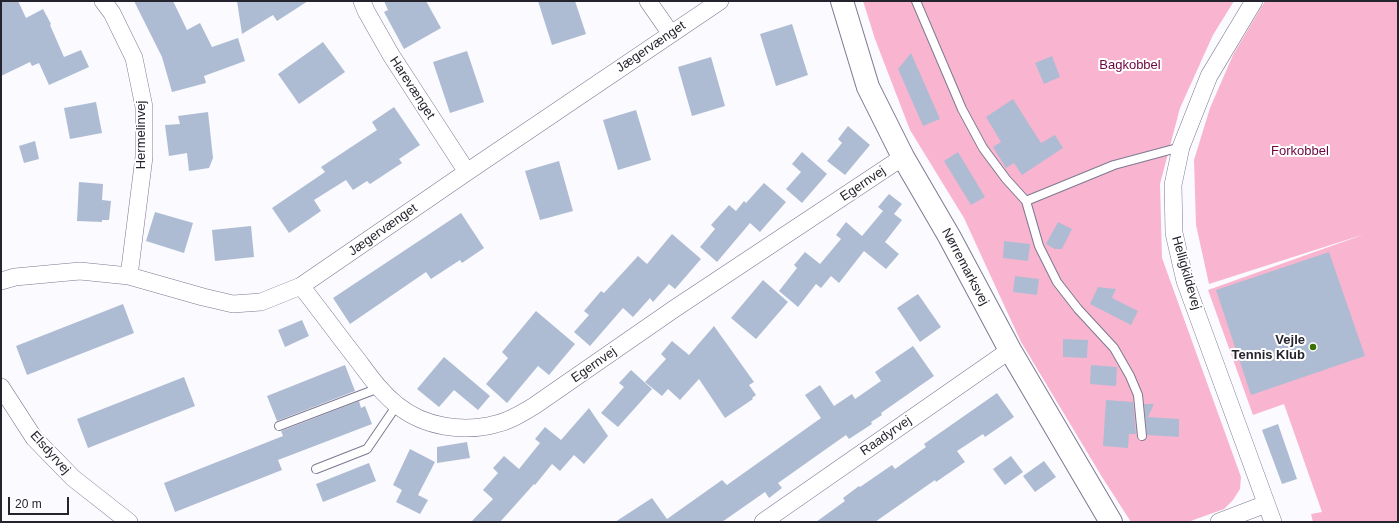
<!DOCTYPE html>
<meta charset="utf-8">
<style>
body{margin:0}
#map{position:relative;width:1399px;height:523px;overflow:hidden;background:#fafaff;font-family:Arial,sans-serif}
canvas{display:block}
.frame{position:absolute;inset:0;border:2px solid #25242e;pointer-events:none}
.scale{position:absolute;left:8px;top:497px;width:61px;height:18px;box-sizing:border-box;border:2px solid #25242e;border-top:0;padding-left:5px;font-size:12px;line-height:14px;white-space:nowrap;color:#25242e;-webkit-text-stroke:3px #fff;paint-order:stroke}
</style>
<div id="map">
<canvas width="1399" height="523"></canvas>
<div class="frame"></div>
<div class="scale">20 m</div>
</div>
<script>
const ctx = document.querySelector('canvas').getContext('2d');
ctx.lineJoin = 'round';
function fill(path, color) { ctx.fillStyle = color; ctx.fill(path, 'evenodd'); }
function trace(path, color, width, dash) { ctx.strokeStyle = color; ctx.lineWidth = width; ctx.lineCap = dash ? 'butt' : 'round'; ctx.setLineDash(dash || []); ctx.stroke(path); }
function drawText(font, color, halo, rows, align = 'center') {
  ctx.font = font + ' Arial,sans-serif'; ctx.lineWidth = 4; ctx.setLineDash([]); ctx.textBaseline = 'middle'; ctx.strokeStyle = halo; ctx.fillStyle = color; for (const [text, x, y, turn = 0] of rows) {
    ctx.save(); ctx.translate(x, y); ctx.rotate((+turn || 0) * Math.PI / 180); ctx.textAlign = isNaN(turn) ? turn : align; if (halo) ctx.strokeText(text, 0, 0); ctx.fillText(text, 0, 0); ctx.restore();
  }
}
const green = new Path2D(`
 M863 1H1234L1213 35 1180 108 1160 184 1162 258 1241 477 1240 489 1233 500 1224 509 1188 522H1131L1102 477 1021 342 964 218 910 130 875 39Z
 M1265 1H1398V522H1313L1311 514 1322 512 1284 404 1253 415 1208 290 1365 234 1209 284 1196 225 1194 160 1210 108 1233 55Z`);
const building = new Path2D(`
 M1 1H18L26 18 43 9 51 24 50 25 64 57 81 50 89 67 49 85 39 63 32 66 30 62 1 76Z
 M134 1H173L187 30 200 23 212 47 238 38 245 61 204 76 206 83 172 92 162 57Z
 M237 1H308L277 21 273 15 242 34Z
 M384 1H426L441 28 404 49 384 12 388 10Z
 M538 1H575L586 34 552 45Z
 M792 24 808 75 776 86 760 34Z
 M323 42 345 72 299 104 278 74Z
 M467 51 484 102 450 113 433 62Z
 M911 53 940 119 923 126 898 69Z
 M1052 56 1060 77 1044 84 1035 63Z
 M711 57 725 106 692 116 678 67Z
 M1013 99 1041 143 1055 135 1063 148 1022 175 1014 163 1006 168 993 147 1001 142 986 117Z
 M96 102 102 133 70 139 64 108Z
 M394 107 420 145 399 159 402 163 370 184 367 181 353 190 346 180 314 200 321 211 289 233 272 208 325 172 321 167 377 130 372 122Z
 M636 110 651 160 618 170 603 120Z
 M208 112 213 158 209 168 189 171 187 153 169 156 165 125 180 124 178 116Z
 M848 126 870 145 845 175 827 161 842 143 838 139Z
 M35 141 39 159 24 163 19 146Z
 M802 152 827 174 802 203 786 189 801 172 792 164Z
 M958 152 985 197 971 205 944 161Z
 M559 161 573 211 540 220 525 171Z
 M79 182 103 184 102 200 111 201 109 220H102V222L77 221Z
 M764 183 786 202 760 232 750 223 717 262 700 247 715 229 711 225 729 205 736 211 744 201 746 203Z
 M889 194 902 204 894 214 902 220 885 242 899 254 886 269 864 251 839 283 831 276 821 288 816 284 798 307 779 291 797 268 794 265 805 252 820 264 841 239 836 235 846 222 862 236 883 211 878 207Z
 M155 212 193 223 184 253 146 241Z
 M461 213 484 248 462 263 460 260 431 279 426 272 350 324 333 298Z
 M1058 222 1072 229 1062 249H1055L1046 244Z
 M251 226 254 257 215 261 212 230Z
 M672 234 701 259 675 289 669 284 653 302 650 298 633 317 623 308 590 346 574 332 589 315 584 311 601 291 604 293 638 256 647 264Z
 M1004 241 1030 244 1028 261 1003 258Z
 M1329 252 1365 356 1251 395 1216 290Z
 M1015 276 1039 279 1037 295 1013 292Z
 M763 280 788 302 756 339 731 318Z
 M1098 287 1116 289 1112 298 1138 311 1131 325 1090 304Z
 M918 294 941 327 920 342 897 308Z
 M123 304 134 333 27 375 16 346Z
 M536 311 575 344 549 375 538 366 507 403 486 384 508 358 502 352Z
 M302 320 309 336 285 347 278 330Z
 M714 326 754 382 749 385 756 395 752 398 753 399 725 418 699 379 680 400 668 389 662 396 645 382 666 359 661 354 672 341 689 355Z
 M1063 339 1088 340 1087 358 1063 357Z
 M913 346 934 376 881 413 882 415 871 422 872 424 849 439 846 435 778 483 782 488 769 498 765 492 722 522H615L652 498 667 519 722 480 727 485 821 418 805 395 820 385 834 406 852 394 855 399 881 381 875 372Z
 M444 357 490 396 478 410 454 390 439 407 417 389Z
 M345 365 355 391 277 421 267 396Z
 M1091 365 1117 367 1116 386 1090 384Z
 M631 370 652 389 618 427 601 413 624 387 619 383Z
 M184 377 195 406 88 448 77 419Z
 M997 393 1014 417 985 437 983 434 957 451 965 462 936 482 935 480 875 522H816L845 501 843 498 859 486 860 487 892 465 895 469 926 447 924 444Z
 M1106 400 1133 402 1136 434H1129L1128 448 1103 446Z
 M359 401 361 408 365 406 372 424 278 460 282 470 175 512 164 483 283 436 281 431Z
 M1144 404H1154L1148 417 1179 419V437L1147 435Z
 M589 408 608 436 584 464 574 455 560 471 552 464 535 485 534 484 500 522H471L493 499 483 490 498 473 493 468 504 456 519 469 540 443 535 439 545 427 561 440Z
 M1278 424 1297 479 1282 484 1262 430Z
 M467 442 470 458 437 463V447Z
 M410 449 435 462 418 495 428 500 420 514 396 502 402 490 393 485Z
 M1011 456 1023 472 1005 485 993 469Z
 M1044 461 1056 477 1035 492 1023 476Z
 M369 463 376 481 323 502 316 484Z`);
const lane = new Path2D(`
 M916 1 962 109 983 148 1006 179 1026 201 1039 246 1057 282 1078 309 1114 348 1130 376 1138 395 1142 436
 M1026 201 1114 165 1181 147
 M279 426 379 388
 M316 469 367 449 397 405`);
const street = new Path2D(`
 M103 1 112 13 134 58 144 107V157L129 276
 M362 1 366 11 391 55 467 172
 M648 1 671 34
 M1254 1 1209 76 1181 147 1173 185 1174 233 1185 281 1273 522
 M1 281 15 277 80 271 129 276 203 297 233 304 261 302 301 286 467 172 720 1
 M301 286C319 309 336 332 353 354 367 372 379 391 397 405 424 427 463 433 496 424 510 421 522 413 534 406L674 309 903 157
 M1 387 34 438 73 478 129 522
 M763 522 1010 350
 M1219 522 1266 504`);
const secondary = new Path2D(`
 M842 1 868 87 903 157 949 236 1010 350 1111 522`);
const markers = [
 [1313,347,4,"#397200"]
];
const streetNames = [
 ["Jægervænget",651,47,-34],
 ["Harevænget",412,88,57],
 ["Hermelinvej",141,135,-90],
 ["Egernvej",863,184,-34],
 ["Jægervænget",383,230,-35],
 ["Nørremarksvej",965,267,62],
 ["Helligkildevej",1186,273,74],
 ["Egernvej",594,365,-35],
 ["Raadyrvej",886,436,-35],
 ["Elsdyrvej",50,453,48]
];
const parkNames = [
 ["Bagkobbel",1130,65],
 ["Forkobbel",1300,151]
];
const poiNames = [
 ["Vejle",1305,340],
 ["Tennis Klub",1305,355]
];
fill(green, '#f9b5cf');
fill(building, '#aebcd3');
trace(lane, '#7d7991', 10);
trace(street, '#7d7991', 18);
trace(secondary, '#7d7991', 24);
trace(lane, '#fff', 8);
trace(street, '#fff', 17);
trace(secondary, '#fff', 22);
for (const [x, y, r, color] of markers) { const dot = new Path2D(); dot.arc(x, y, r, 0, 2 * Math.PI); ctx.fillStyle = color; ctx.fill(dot); trace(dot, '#fff', 1.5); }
drawText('13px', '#25242e', '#fff', streetNames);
drawText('13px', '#6d053f', '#fff', parkNames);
drawText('bold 13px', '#25242e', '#fff', poiNames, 'right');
</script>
